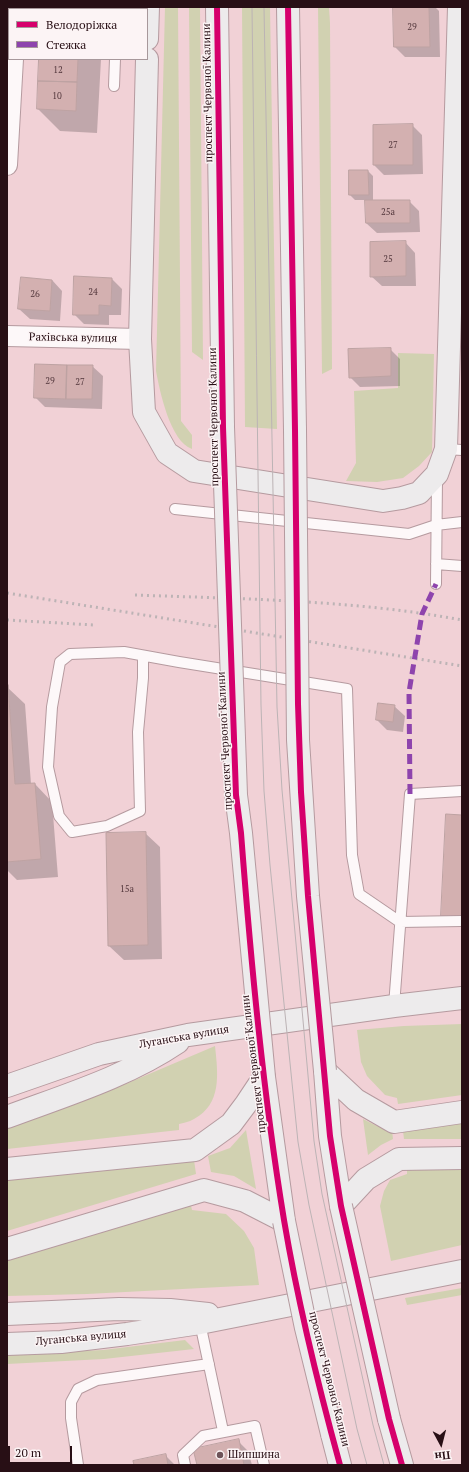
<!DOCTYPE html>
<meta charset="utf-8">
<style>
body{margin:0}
#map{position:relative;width:469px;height:1472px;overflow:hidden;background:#f1d1d6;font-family:"PT Serif",serif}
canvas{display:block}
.frame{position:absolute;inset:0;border:8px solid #280f15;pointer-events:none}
.legend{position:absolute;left:8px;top:8px;width:140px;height:52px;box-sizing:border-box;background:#fcf4f5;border:1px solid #a7989b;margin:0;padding:5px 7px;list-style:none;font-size:12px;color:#280f15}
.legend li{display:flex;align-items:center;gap:8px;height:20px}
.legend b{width:20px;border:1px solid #a7989b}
.north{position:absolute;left:421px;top:1424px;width:40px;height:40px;-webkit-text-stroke:3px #fcf4f5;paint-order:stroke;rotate:173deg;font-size:11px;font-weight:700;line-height:16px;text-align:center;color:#280f15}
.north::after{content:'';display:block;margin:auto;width:14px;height:18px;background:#280f15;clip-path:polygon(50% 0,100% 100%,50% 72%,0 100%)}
.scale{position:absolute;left:8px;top:1446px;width:64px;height:18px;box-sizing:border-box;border:2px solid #280f15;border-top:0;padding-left:5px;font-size:12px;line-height:14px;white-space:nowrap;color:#280f15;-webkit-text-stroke:3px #fcf4f5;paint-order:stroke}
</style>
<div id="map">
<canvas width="469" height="1472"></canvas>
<div class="frame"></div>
<ul class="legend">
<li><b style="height:5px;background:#d6006c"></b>Велодоріжка</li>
<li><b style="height:5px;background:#8e44ad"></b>Стежка</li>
</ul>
<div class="north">Пн</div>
<div class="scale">20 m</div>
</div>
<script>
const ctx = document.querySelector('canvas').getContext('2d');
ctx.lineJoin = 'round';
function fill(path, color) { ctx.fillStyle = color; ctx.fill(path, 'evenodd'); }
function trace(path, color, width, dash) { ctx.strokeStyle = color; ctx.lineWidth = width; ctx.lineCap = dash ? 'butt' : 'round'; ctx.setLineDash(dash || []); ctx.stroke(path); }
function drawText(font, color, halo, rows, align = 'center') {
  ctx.font = font + ' "PT Serif",serif'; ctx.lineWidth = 3; ctx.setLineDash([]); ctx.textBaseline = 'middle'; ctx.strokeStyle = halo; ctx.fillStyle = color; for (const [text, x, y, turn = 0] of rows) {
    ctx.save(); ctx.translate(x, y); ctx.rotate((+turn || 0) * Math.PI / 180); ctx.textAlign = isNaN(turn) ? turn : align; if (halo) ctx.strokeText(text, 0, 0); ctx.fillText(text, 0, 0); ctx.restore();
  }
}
const green = new Path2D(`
 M165 7H178L181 421 192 435V449C170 441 160 392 156 371Z
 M189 7H200L203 360 192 352Z
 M242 7H270L277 429 245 427Z
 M318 7H329L330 23 332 369 322 374Z
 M398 353 434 354 432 452 419 466 403 478 377 482 346 481 356 463 354 391 398 388Z
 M462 1024V1095L398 1104 397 1098 385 1095 367 1076 361 1062 357 1030 404 1026Z
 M215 1046C218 1074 222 1104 194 1119 189 1122 183 1123 179 1124V1130L7 1149V1126L109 1091Z
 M363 1119 377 1126 392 1130 393 1139 381 1145 368 1155Z
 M462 1122V1139H404L403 1131Z
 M246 1130 256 1189 234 1176 211 1172 208 1156 230 1148Z
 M194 1160 196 1174 7 1231V1179Z
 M407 1166H462V1245L391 1261 380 1206 384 1191 390 1180 407 1174Z
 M190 1201 192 1210 226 1214 244 1231 254 1248 259 1285 87 1294 7 1296V1260L71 1241Z
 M462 1288V1295L407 1305 405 1298Z
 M185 1340 194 1349 104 1359 7 1364V1354L103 1350Z`);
const shadow = new Path2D(`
 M42 7H103V9H42Z
 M394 7H435L439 11 440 57H405L395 47Z
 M40 59H101L97 133 60 131 38 109Z
 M412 125 422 135 423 174 384 175 374 165Z
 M368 171 373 176V201H409L419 211 420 232 377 233 366 223V200H355L350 195Z
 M405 242 415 253 416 286H382L371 276Z
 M112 279 122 289 121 315H109V325L84 324 74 314Z
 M52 280 62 291 60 321 30 319 19 309Z
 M390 349 400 359V386L360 387 350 377Z
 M92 366 103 376 102 409 45 407 35 397Z
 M7 687 25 704 31 784H35L52 802 58 877 17 880 7 870Z
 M394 706 405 716 403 732 387 730 377 720Z
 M145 833 160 847 162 959 124 960 109 946Z
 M238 1441 248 1451 252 1465H198Z
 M166 1456 175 1465H135Z`);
const building = new Path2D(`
 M41 7H81V9H41Z
 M393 7H429L430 47H394Z
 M39 59H78L77 82 38 81Z
 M38 81 77 82 76 111 37 109Z
 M413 124V165H373V125Z
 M349 170H368L369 195H349Z
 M365 200H410V223H366Z
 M406 241V276L370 277V242Z
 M74 276 112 278 111 306 99 305V315H73Z
 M21 277 52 280 50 311 18 309Z
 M391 348V376L349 378 348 349Z
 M35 364 67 365 66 399 34 398Z
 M67 365H93L92 399H66Z
 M8 685 15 784 35 783 41 859 7 862Z
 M378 703 395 705 393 722 376 720Z
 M446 814 462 815V917L441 916Z
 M146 832 148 945 108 946 106 833Z
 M239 1439 244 1465H197L193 1449Z
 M166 1454 168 1465H134L133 1461Z`);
const lane = new Path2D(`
 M116 9V7
 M114 86 115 59
 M446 449 462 450
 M175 509 409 534 436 525 462 522
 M436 564 462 566
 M436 584 437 478
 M143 656V678L138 732 140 811 107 826 72 832 59 816 48 767 52 707 60 662 70 654 124 652 179 662 347 689 352 855 359 894 400 922 462 921
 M394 1006 410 794 462 791
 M200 1323 223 1431
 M78 1465 71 1418V1402L78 1389 97 1380 209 1364
 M185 1465 183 1455 203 1436 255 1426 264 1465`);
const street = new Path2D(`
 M16 9V7
 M7 165 13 59
 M7 336 140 339`);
const secondary = new Path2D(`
 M217 7 223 427
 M288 7 295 430
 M147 39 148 7
 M147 59 140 339 144 412 167 453 194 471 383 501 402 498 419 493 437 474 446 449 459 7
 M325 1071 356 1100 394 1122 462 1112
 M325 1071 330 1136 341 1206
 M264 1077 284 1221
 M7 1086 99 1054 188 1035 394 1006 462 998
 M7 1117C66 1095 126 1077 178 1042
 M7 1169 195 1150 231 1124 246 1104 264 1077
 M341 1206 366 1179 399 1159 462 1158
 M7 1249 204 1190 245 1201 284 1221
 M7 1314 119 1309 170 1310 208 1314
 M7 1344 61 1342 127 1334 200 1323 462 1271
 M389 1419 402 1465
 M332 1434 340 1465`);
const tram = new Path2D(`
 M252 7 261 705 264 791 270 865 298 1142 309 1205 357 1429 367 1465
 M264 7 277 707 282 790 314 1141 322 1194 373 1425 384 1465`);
const rail = new Path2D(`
 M7 593 462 666
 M135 595C244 599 354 600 462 620
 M7 620 94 625`);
const secondaryBridge = new Path2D(`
 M223 427 236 795 241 833 264 1077
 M295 430 298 740 308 896 325 1071
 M341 1206 389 1419
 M284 1221 306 1328 332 1434`);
const quiet = new Path2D(`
 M410 794 409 692 422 614 436 584`);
const cycleway = new Path2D(`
 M217 7 223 427 236 795 241 833C251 963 263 1092 284 1220 298 1303 318 1385 340 1465
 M288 7 295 430 298 704 301 792 308 896 330 1136 341 1206 389 1419 402 1465`);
const markers = [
 [220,1455,4,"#6e5359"]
];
const numberNames = [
 ["29",412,27],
 ["12",58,70],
 ["10",57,96],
 ["27",393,145],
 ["25а",388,212],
 ["25",388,259],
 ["24",93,292],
 ["26",35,294],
 ["29",50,381],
 ["27",80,382],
 ["15а",127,889]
];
const streetNames = [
 ["проспект Червоної Калини",208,93,-91],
 ["Рахівська вулиця",73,338,1],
 ["проспект Червоної Калини",214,417,-91],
 ["проспект Червоної Калини",225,741,-93],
 ["Луганська вулиця",184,1037,-10],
 ["проспект Червоної Калини",254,1064,-97],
 ["Луганська вулиця",81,1338,-5],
 ["проспект Червоної Калини",329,1379,76]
];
const poiNames = [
 ["Шипшина",228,1455]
];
fill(green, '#d1d1b1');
fill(shadow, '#0003');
fill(building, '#d3b0b0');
trace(building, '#bda2a2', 1);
trace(lane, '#b59a9f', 12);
trace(street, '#b59a9f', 22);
trace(secondary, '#b59a9f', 24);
trace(lane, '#fdf8f9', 10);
trace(street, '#fdf8f9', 20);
trace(secondary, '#edebec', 22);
trace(tram, '#bcb3b5', 1);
trace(rail, '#bcb3b5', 3, [2, 4]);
trace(secondaryBridge, '#b59a9f', 24, []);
trace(secondaryBridge, '#edebec', 22);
trace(quiet, '#8e44ad', 5, [10, 5]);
trace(cycleway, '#d6006c', 6);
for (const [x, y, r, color] of markers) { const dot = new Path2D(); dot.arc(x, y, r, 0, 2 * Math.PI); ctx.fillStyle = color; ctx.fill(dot); trace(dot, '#fcf4f5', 1.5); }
drawText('9px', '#53373c', null, numberNames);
drawText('11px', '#280f15', '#fcf4f5', streetNames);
drawText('11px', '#280f15', '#fcf4f5', poiNames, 'left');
</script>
